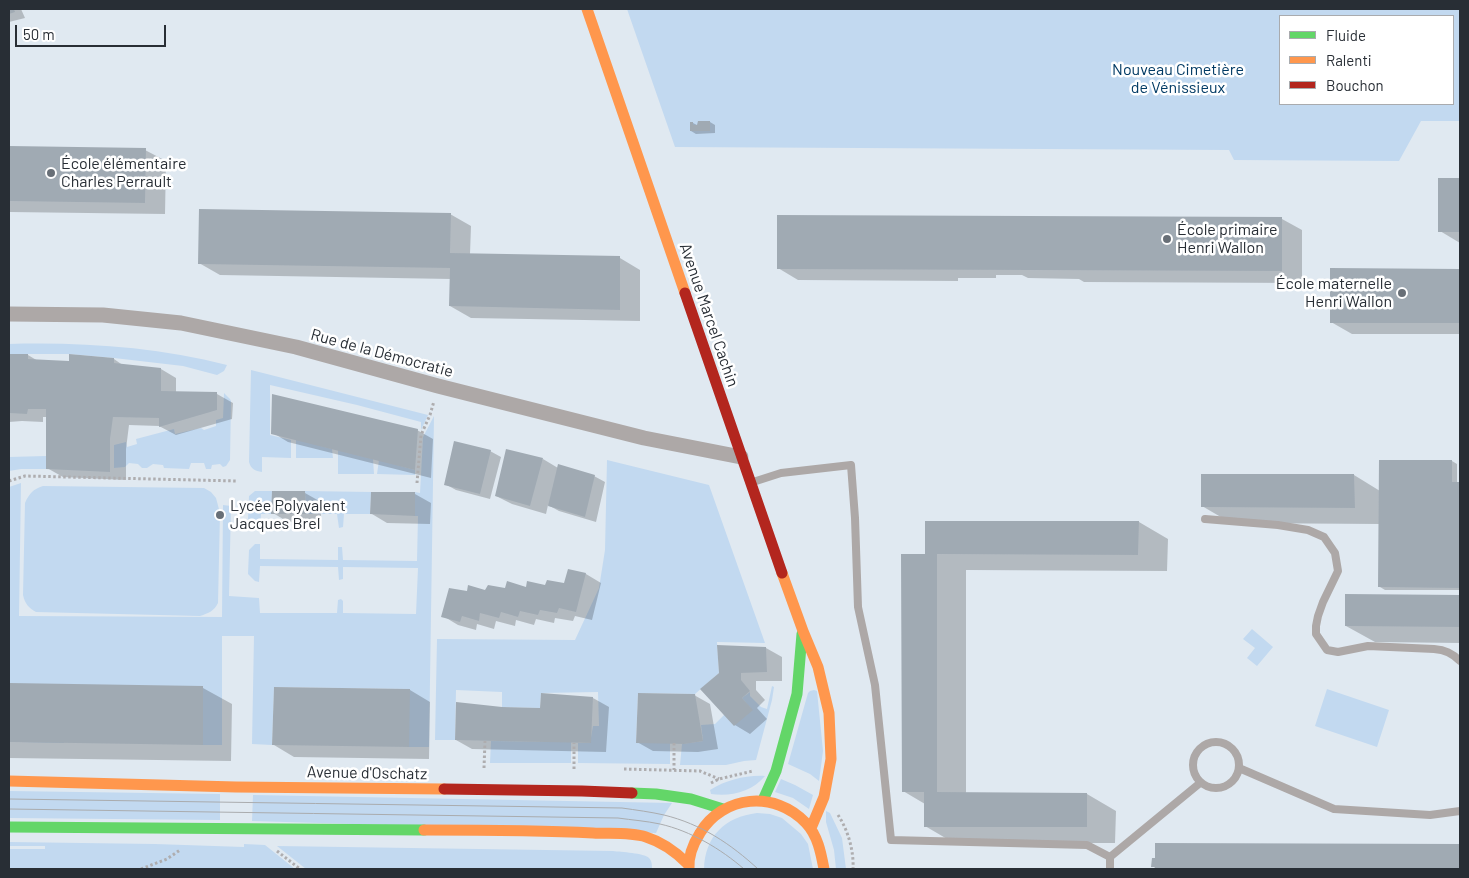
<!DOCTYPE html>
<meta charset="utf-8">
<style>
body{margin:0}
#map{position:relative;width:1469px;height:878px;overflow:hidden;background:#e0e9f1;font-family:Barlow,sans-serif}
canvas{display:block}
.frame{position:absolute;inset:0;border:10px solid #282e35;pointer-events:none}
.legend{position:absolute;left:1279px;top:15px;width:175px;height:90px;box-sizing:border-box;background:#fff;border:1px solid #a9abae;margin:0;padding:6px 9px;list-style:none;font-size:15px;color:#282e35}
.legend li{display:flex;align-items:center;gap:10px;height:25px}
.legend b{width:25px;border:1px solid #a9abae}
.scale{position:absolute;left:15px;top:25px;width:151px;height:22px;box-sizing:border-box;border:2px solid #282e35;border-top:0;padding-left:6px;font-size:15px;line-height:18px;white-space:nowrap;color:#282e35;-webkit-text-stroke:4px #fff;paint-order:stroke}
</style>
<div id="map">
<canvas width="1469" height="878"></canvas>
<div class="frame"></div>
<ul class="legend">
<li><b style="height:6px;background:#63d668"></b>Fluide</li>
<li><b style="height:6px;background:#ff974d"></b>Ralenti</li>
<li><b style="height:6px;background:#b3261e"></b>Bouchon</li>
</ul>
<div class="scale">50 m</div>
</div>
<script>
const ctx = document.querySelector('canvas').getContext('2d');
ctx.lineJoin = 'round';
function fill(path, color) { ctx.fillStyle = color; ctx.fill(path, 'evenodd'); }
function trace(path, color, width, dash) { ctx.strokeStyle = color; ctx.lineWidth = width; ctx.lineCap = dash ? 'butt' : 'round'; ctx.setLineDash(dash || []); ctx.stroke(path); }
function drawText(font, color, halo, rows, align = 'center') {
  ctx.font = font + ' Barlow,sans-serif'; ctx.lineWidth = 5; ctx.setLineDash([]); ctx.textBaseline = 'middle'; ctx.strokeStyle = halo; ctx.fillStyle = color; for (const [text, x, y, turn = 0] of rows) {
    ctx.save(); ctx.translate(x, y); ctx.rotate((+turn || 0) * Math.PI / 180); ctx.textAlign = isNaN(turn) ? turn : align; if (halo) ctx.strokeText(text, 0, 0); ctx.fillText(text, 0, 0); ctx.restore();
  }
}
const green = new Path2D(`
 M627 9H1460V121H1421L1399 161 1234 160 1229 150 675 147ZM1280 16H1453V104H1280Z
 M9 344C82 342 156 347 227 365L224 371 217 375 183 366 114 358 69 354H9Z
 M251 370 263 373 428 415 421 430V422L357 405 270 385V435L291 440V458L262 457V472C255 471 251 469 249 462Z
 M224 393 230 399 231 401 230 460 226 466 223 467 220 464 212 465 211 469H206L204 463H191L189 469 164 468 163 465 153 464 147 468H142L138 464 129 463 125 467 114 468V445L126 442 127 447 137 444 136 439 174 429 175 434 201 428 204 430 216 426V420L223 418Z
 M434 416 429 747H409V689L274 687 272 745 252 744 254 636H222V745H203L66 685 64 743 21 742V684L9 683V487L21 483 19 616 222 617 223 505 231 506 229 596 259 598 260 613H337L338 600 341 599 343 601V613L416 614 418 568 343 567V579L339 580 338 567 260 566 259 582 255 581 248 574 249 550 255 544H260V559L338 560V547H342L343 560 417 561 418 516H415V492L420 493 423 437Z
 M296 439 332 449 333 458H296Z
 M338 450 373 459 374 474H338Z
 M46 456V469H21L9 471V457Z
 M379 460 415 470V475L377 474Z
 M607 460 709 485 765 643 717 642 719 673 695 694 638 693 636 742 670 743V764L578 763V743H590L593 726H599L598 692 541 693 540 708 502 707V692L456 690 455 740H435L437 639 575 640 599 588 605 550Z
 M43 486 204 488 211 492 216 498 220 513 218 603C214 611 209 613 200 616L36 612C29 608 25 604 23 595L25 503C29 494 33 489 43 486Z
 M255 491H272L271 514H261L260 528 252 526 248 520 249 496Z
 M305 491 371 492 370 514H344L343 527 339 528 337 514H306Z
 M1252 629 1273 647 1257 666 1247 658 1255 648 1243 639Z
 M772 686 774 687 772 700 756 760 744 761 726 765H680L682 744 703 741 701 725 715 724 724 715 752 710 742 698 750 692V696L761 707 767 709Z
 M1327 689 1389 710 1377 747 1315 726Z
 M814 690 817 691 823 751 819 781 810 774 788 764 808 693 810 691Z
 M491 741 571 742V763H490Z
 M765 776C752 792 730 797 711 794L710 790C726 780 746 775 765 776Z
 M781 779 795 785 813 795 809 809 793 798 775 792Z
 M9 791 220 794V820L9 818Z
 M253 795 672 803 664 815 656 833 252 821Z
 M826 811 830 813 842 838 846 869H836L834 850 826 822Z
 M757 813 770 814 782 818 801 834 808 844 813 869H704C705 836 725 817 757 813Z
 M9 842 155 844 244 847V844L265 845 295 869H9V849H45V846H9Z
 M277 846 613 851C621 852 644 853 649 858 652 861 652 865 652 869H306Z`);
const shadow = new Path2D(`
 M9 9H21L25 18 9 22Z
 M699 122H710L715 125V133L696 134 691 131 693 123 699 126Z
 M9 148 145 150 166 161 165 214 9 212Z
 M1439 179 1460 180V243L1440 231Z
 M450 214 471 226 470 254 620 258 640 270V321L471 318 450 306 451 279 220 275 199 263Z
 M1282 219 1302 230V283L1084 282 1079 279 1028 278 1022 275H996V278H958V281L798 280 778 268Z
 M1331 270H1460V334H1352L1331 322Z
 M28 355 38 361 71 362 114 359 124 366 161 369 176 378V393L217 394 233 403 232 419 176 435 159 426 129 425 126 449V480L63 477 47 468V417H43V422L22 421 9 422V356Z
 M417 430 433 439 431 478 288 442 273 433Z
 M490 451 501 457 490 499 456 490 445 484Z
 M543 459 558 468 594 476 605 482 596 522 559 511 548 505 546 514 512 504 496 496Z
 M1452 461 1457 464V483H1460V590H1385L1380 587V524L1231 523 1202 506 1354 475 1380 491Z
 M305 493 321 502V522H288L273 513Z
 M372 493 415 494 431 503 430 524 387 523 372 514Z
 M1139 522 1168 539 1167 571 966 570V793L1087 794 1116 811 1115 843H954L925 826V804L903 791 926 555Z
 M569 571 586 574 601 583 592 620 575 616 573 621 555 618 554 623 536 619 534 625 516 620 515 626 496 621 494 629 477 624 476 630 458 625 443 616 468 593 527 589 565 584Z
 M1346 596H1460V643L1375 642 1346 626Z
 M766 648 782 657V681H756V690L765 700 757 708 767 719 750 734 735 725 702 689Z
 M9 685 203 688 232 704 231 761 9 758Z
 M410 690 430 702 429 759 294 757 274 745Z
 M542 694 593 698 609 707 606 752 472 749 456 740 502 708 542 709Z
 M694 695 710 704 718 749 698 752 653 751 637 742Z
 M1156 845H1460V869H1156L1153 866 1156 859Z`);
const building = new Path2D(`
 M9 9H14L15 12 9 14Z
 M698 121H710V131H690V122H693V125H697Z
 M9 146 146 148 145 203 9 201Z
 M1438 178H1460V232H1438Z
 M199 209 451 213 450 253 620 256V310L449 306 450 268 198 264Z
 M777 215 1282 217V271L777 269Z
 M1330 268 1460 269V323H1330Z
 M9 354H28V359L69 361V354L114 358V363L161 368V391L217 392V410L159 427V418L113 417 110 439V472L46 469V409H28L27 414 9 413Z
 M272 394 418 429 415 470 271 434Z
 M454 441 491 450 480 494 444 485Z
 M506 449 543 458 530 506 495 496Z
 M1379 460H1452V482H1460V588L1378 587Z
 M558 464 595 475 585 517 548 506Z
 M1201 474H1354L1355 508 1201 507Z
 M272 491H305L306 514H271Z
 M371 492H415V516L370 514Z
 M925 521H1139L1138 555 937 554V792L1087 793V827H924V792H902L901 554H925Z
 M568 569 586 573 576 612 559 608 557 613 540 610 538 615 520 611 518 617 501 612 499 618 480 613 479 621 462 616 460 622 441 617 449 588 467 591 468 585 485 590 488 585 505 588 507 581 526 587 527 581 545 585 547 580 564 583Z
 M1345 594 1460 595V627L1345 626Z
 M717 645 766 647 767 672 741 673V680L750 691 742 698 753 710 734 726 700 689 719 673Z
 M9 683 203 686V745L9 742Z
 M274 687 410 689 409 747 272 745Z
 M541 693 593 697 591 743 455 740 456 702 502 707 540 708Z
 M638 693 695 694 703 741 684 744 636 743Z
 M1155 843 1460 844V869H1155V867H1151L1152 858H1155Z`);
const path = new Path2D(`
 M9 481 25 476 237 481
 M417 483 421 435 430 415 434 401
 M674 743V770
 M484 768 485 741
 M574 769V743
 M624 769 700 771 719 779
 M711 783 719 779 753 771
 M838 815C848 830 854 851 853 869
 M277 851 300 869
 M141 869 167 859 180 850`);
const lane = new Path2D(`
 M753 482 781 473 851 465 855 518 858 607 875 685 891 840 1087 845 1110 857
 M1205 519 1278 525 1308 530 1324 537 1335 553 1338 571 1323 602 1318 616 1316 626V634L1327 650 1338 652 1368 646 1434 649C1445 650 1452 653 1460 661
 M1193 765a23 23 0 1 1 46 0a23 23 0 1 1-46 0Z
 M1239 768 1334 809 1430 815 1460 811
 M1110 857 1200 783
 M1110 869V857`);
const street = new Path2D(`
 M9 314 103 315 181 323 296 347 438 386 644 438 741 457`);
const fast = new Path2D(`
 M632 793 656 794 691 799 723 809
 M763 800 776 771 797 694 802 634
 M9 827 424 830`);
const slow = new Path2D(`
 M587 9 685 293
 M782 573 803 631 818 667 829 713 831 759 824 797 811 828
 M9 781 236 787 444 789
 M424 830C481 830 537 830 593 833 610 834 630 832 646 837 662 842 677 853 688 864
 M689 869C688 855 693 844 700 833 723 795 775 790 806 823 818 836 821 853 824 869`);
const jam = new Path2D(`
 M685 293 782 573
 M444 789 582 791 632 793`);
const tram = new Path2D(`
 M9 799 622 808C636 810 651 812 664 815 701 824 731 844 758 869
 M9 809 618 818C632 820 646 821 660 824 691 831 721 849 744 869`);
const markers = [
 [51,173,5,"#686f77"],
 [1167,239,5,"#686f77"],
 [1402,293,5,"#686f77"],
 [220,515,5,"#686f77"]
];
const parkNames = [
 ["Nouveau Cimetière",1178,70],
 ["de Vénissieux",1178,88]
];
const poiNames = [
 ["École élémentaire",61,164],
 ["Charles Perrault",61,182],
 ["École primaire",1177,230],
 ["Henri Wallon",1177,248],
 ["École maternelle",1392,284,"right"],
 ["Henri Wallon",1392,302,"right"],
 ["Lycée Polyvalent",230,506],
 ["Jacques Brel",230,524]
];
const streetNames = [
 ["Avenue Marcel Cachin",709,315,71],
 ["Rue de la Démocratie",382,353,15],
 ["Avenue d'Oschatz",367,773,1]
];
fill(green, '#c2d9f0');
fill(shadow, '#0003');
fill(building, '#a0aab3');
trace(path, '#aeadaf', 3, [2.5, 2.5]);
trace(lane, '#ada8a7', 8);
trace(street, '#ada8a7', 15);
trace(fast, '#63d668', 11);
trace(slow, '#ff974d', 11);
trace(jam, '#b3261e', 11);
trace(tram, '#aaacae', 1);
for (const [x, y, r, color] of markers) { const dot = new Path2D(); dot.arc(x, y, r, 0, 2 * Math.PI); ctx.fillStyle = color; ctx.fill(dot); trace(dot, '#fff', 2); }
drawText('16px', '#003a64', '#fff', parkNames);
drawText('16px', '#282e35', '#fff', poiNames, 'left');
drawText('16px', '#282e35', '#fff', streetNames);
</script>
